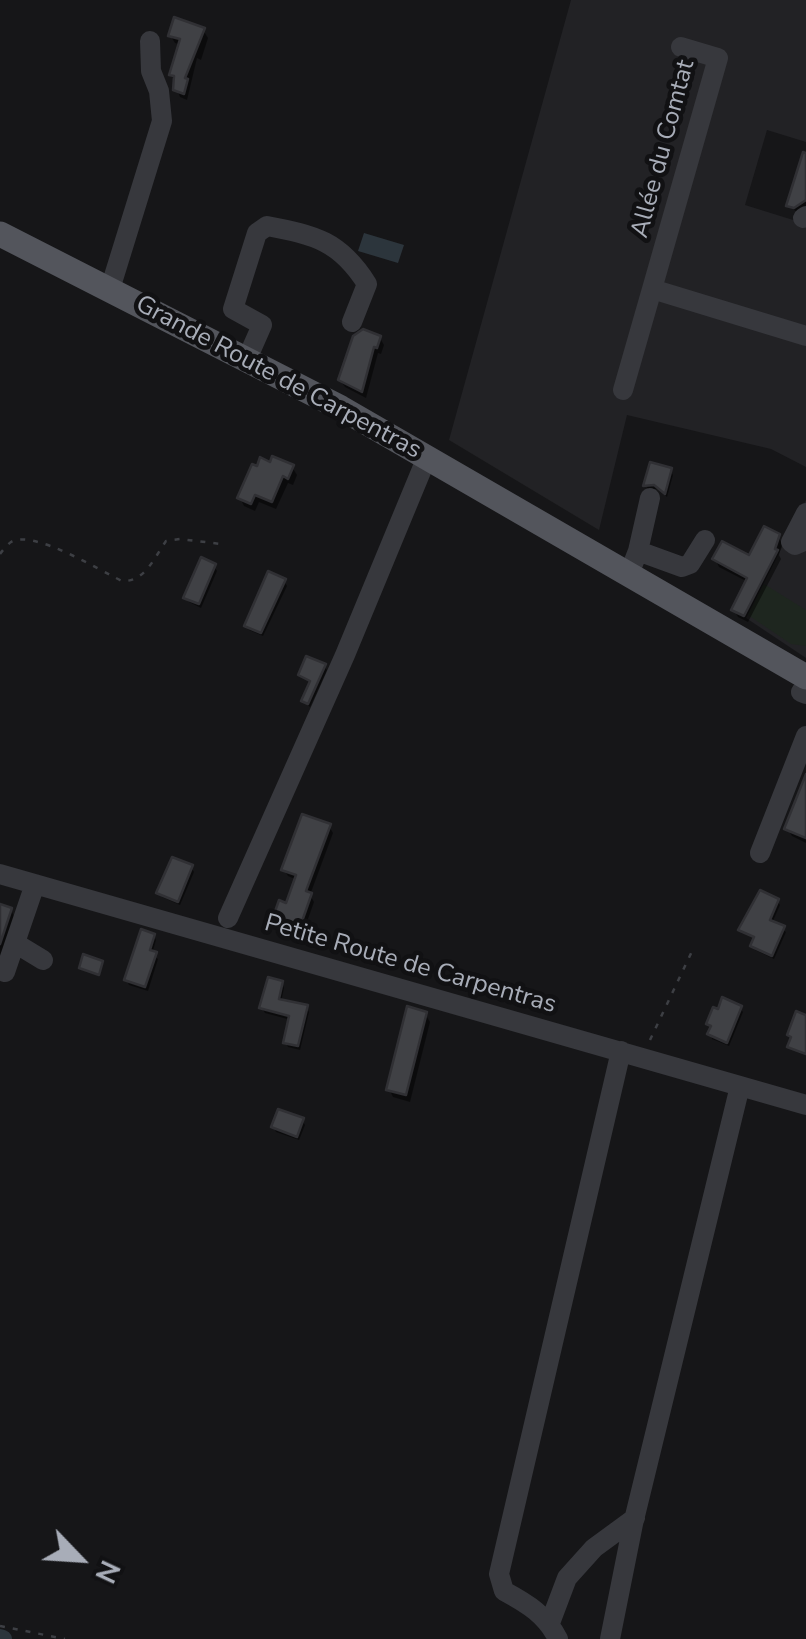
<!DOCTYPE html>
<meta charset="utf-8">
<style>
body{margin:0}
#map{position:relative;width:806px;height:1639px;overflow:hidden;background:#161618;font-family:"Nunito Sans",sans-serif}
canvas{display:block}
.north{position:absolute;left:30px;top:1509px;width:100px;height:100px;-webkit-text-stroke:8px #111113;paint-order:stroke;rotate:115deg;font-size:28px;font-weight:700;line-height:40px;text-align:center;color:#a8adb8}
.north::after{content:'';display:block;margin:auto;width:35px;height:45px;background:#a8adb8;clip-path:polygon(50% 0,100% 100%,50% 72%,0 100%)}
</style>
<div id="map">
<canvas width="806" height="1639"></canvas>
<div class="north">N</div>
</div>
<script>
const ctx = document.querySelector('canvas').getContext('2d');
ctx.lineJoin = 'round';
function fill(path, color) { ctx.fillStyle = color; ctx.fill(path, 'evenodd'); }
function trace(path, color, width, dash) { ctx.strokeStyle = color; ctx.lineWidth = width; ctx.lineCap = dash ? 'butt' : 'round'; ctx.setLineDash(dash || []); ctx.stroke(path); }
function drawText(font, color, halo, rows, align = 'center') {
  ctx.font = font + ' "Nunito Sans",sans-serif'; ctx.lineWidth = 9; ctx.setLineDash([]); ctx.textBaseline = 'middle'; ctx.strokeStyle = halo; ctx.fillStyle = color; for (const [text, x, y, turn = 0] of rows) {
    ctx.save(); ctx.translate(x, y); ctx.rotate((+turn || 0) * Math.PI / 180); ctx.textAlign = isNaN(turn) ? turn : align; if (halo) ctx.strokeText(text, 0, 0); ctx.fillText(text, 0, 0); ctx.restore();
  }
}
const built = new Path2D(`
 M571 0H806V142L767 130 745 205 806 224V467L771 449 627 415 599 530 449 440Z
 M806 500V658L746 618Z`);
const green = new Path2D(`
 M764 584 806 610V646L791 644 748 615Z`);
const water = new Path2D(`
 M364 233 404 245 398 263 358 251Z`);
const shadow = new Path2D(`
 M203 30 208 38 201 60 197 58 187 100 180 97 171 74 181 45 175 43 170 35Z
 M806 159V208L797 212 788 205Z
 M380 338 384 345 381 354 378 353 366 398 345 387 340 380Z
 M652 465 670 470 673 475 667 497 659 489 649 490 646 486Z
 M292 467 297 475 293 485 288 483 276 509 259 502 255 511 244 506 240 498Z
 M778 536 782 544 779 555 781 559 748 622 738 617 734 610 748 582 719 567 715 559 750 558Z
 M214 566 217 571 201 608 189 602 186 597Z
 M284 581 287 586 263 636 249 630 246 626Z
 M324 666 327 670 310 707 304 701 312 683 301 675Z
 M806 798V843L792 836 787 828Z
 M329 826 333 833 310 895 314 902 302 936 278 926 274 920 287 906 297 880 288 876 284 870Z
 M191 867 194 872 180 905 162 897 159 892Z
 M777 901 780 905 772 923 786 932 774 959 755 950 752 946 755 939 741 930Z
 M0 906 11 910 15 918 0 968Z
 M154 936 156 940 152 954 158 959 148 991 129 985 127 980Z
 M282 983 284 988 281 1002 306 1007 309 1012 300 1050 288 1047 286 1043 291 1020 265 1013 262 1008Z
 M740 1008 743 1012 729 1046 712 1039 709 1024Z
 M425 1014 430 1022 410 1102 393 1097 389 1089Z
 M302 1120 305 1125 299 1140 276 1132 274 1127Z`);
const canal = new Path2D(`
 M0 1638 3 1639`);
const building = new Path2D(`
 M174 17 205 28 185 78 188 79 184 94 173 90 174 76 169 75 180 39 168 36Z
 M803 152 806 153V200L794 208 786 206Z
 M363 329 381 336 377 348 374 347 362 392 338 380 353 336Z
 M272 456 294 465 288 479 283 476 272 502 255 495 251 504 237 498 252 464 257 466 260 457 270 462Z
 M650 462 672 468 665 494 654 485 643 486Z
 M764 526 780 534 775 549 778 550 744 616 731 610 747 578 712 559 722 541 749 555Z
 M201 557 216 564 199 604 183 598Z
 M268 571 286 579 261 633 244 626Z
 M306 656 326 664 308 704 301 701 310 681 298 675Z
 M806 774V838L784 829Z
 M302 814 331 824 306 891 312 893 299 930 272 920 279 900 286 903 296 875 281 870Z
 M172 857 193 865 178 902 156 893Z
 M760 890 779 899 770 920 785 926 772 956 750 946 754 937 738 930Z
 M0 904 12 908 0 944Z
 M141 929 155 934 150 950 157 952 145 987 124 980Z
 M83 954 103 961 99 975 79 968Z
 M268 977 283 981 279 999 308 1005 298 1046 283 1043 289 1016 259 1008Z
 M722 997 742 1006 727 1043 707 1034 711 1026 706 1024 713 1007 718 1009Z
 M407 1006 427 1012 406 1095 386 1090Z
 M796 1011 806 1015V1054L787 1047 791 1037 787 1035Z
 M278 1109 304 1118 297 1137 271 1127Z`);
const path = new Path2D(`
 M0 554C2 551 8 544 11 542 33 529 99 570 122 581 145 582 154 558 166 541L180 539 221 544
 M650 1040 694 947
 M0 1626 65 1639`);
const minor = new Path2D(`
 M681 47 718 58 652 289 806 336
 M803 218 806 216
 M110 289 162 121 159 91 151 71 150 41
 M247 359 262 325 233 309 257 233 267 226C315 235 340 241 367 284L352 322
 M623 390 652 289
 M806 513 791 542 795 545 806 540
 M638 551 650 498
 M629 574 638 551 682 567 690 564 705 540
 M801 692 806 694
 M760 853 806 736
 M0 874 806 1105
 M228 918 345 655 427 457
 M15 943 43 960
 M5 972 35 884
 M550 1623 567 1578 594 1548 635 1518
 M558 1639C546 1615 528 1604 504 1591L499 1574 621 1051
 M610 1639 633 1524 740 1086`);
const major = new Path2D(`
 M0 234 341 408 806 677`);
const streetNames = [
 ["Allée du Comtat",664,149,-75],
 ["Grande Route de Carpentras",278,378,28],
 ["Petite Route de Carpentras",410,965,16]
];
fill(built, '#222225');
fill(green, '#1e261f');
fill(water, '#2c353c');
fill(shadow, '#0007');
trace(canal, '#2c353c', 18);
fill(building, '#404145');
trace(building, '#303034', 2.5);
trace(path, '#3d3f44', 2.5, [5, 8]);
trace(minor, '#37383d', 20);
trace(major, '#53555c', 25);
drawText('25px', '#a8adb8', '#111113', streetNames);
</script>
